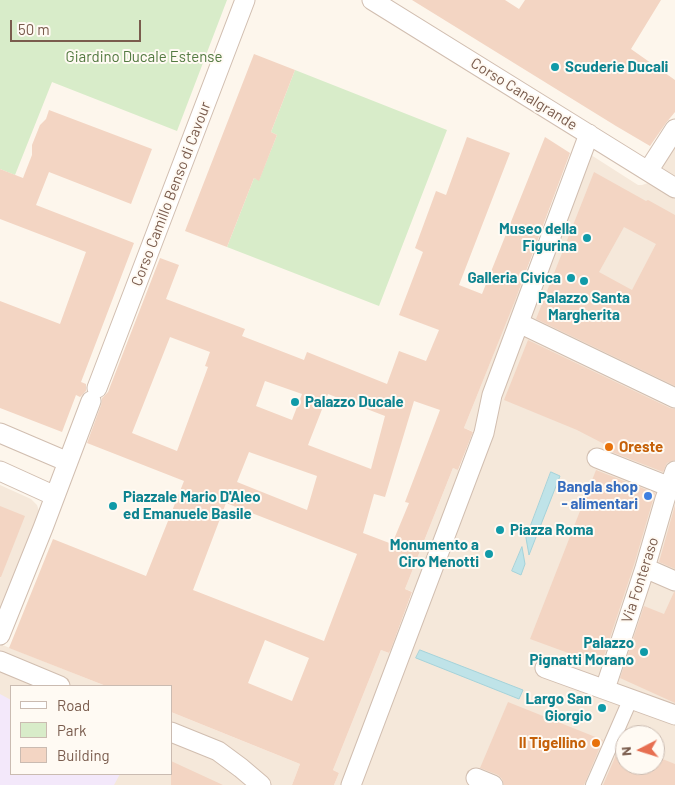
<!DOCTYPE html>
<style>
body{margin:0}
#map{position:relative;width:675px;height:785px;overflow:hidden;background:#fdf6ec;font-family:Barlow,sans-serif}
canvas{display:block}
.legend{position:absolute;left:10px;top:685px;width:162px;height:90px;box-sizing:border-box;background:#fffaf3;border:1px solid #cabbb1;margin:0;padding:6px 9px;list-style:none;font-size:15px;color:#7a5c4d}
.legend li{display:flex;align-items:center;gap:10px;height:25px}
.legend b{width:25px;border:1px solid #cabbb1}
.north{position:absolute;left:615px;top:725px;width:50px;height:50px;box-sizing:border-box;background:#fffaf3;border:1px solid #cabbb1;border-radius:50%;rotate:265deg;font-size:14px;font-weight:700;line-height:20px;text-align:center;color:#7a5c4d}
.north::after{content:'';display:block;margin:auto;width:18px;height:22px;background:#e76f51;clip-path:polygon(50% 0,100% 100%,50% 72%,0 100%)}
.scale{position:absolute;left:10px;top:20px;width:131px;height:22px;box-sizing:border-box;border:2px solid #7a5c4d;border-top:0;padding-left:6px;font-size:15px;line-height:18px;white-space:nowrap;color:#7a5c4d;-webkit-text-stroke:4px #fffaf3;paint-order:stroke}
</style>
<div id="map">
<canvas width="675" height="785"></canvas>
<ul class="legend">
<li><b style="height:6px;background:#fff"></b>Road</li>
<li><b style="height:14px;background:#d8ecc9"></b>Park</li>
<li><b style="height:14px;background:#f3d5c3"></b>Building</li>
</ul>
<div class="north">N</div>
<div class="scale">50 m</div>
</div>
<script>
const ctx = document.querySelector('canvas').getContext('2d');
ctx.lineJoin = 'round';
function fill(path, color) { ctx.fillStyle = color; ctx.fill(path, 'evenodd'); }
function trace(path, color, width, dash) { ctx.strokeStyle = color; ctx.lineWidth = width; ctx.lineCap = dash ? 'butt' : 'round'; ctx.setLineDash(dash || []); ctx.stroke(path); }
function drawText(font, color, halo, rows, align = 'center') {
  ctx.font = font + ' Barlow,sans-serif'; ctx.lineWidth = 4; ctx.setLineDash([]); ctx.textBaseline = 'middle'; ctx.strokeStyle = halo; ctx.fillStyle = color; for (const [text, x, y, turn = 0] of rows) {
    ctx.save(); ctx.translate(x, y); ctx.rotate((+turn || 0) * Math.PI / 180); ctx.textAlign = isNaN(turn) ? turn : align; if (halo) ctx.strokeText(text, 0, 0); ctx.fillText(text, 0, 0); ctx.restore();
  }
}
const residential = new Path2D(`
 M675 139V785H334L339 773 333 770 381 650 389 653 405 613 413 592 405 589 453 468 459 470 474 432 464 428 573 155H591L638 185H642L651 182ZM625 735H655V765H625Z
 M0 485 31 499 37 505 39 511V517L0 623Z
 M0 644 106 686H11V774H171V712L300 764 292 785H0Z`);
const education = new Path2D(`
 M0 694 11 700V774H120L114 785H0Z`);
const green = new Path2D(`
 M0 0H227L177 131 52 82 15 175 0 169Z
 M295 70 447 130 379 306 227 247 254 178 259 180 277 135 271 132Z`);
const water = new Path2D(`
 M551 472 560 476 529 555 526 538Z
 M522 547 525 564 521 575 512 571Z
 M420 650 523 690 519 699 416 658Z`);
const building = new Path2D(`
 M412 0H505L519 9 525 0H661L631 49 675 80V112L666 123 650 146 616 126Z
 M254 54 295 70 271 132 277 135 259 181 254 178 227 247 185 231Z
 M49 110 152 149 131 204 49 172 36 205 134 243 81 382 86 384V391L80 397 76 395 62 432 0 408V301L60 324 86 252 0 219V169L23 178 32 155V145L40 125 46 119Z
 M467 137 510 153 459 285 482 294 545 137 570 153 515 301 464 428 473 432 458 470 453 468 405 589 412 592 391 649 389 653 381 650 333 770 339 773 334 785H292L300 764 171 712V686H106L9 648 53 539 146 576 184 481 87 443 101 405 102 398 108 392 160 258 179 265 166 299 245 329 242 336 304 360 307 352 387 384 399 351 426 361 439 330 399 315 423 252 415 248 436 191 446 195ZM170 337 210 352 205 366 208 367 177 451 132 433ZM265 381 302 394 292 420 256 406ZM328 394 385 416 371 469 308 445ZM414 401 440 410 405 502 409 503 392 544 363 533 374 494 385 497ZM249 452 317 476 307 510 237 482ZM226 503 357 554 324 641 193 590ZM265 640 309 658 292 701 248 683Z
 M594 172 646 201 648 200 675 215V386L536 319ZM624 227 656 244 632 290 599 272Z
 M528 340 670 408 675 409V460L667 463 663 472 604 449 606 445 577 430 504 400Z
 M596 470 655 493 634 565 601 665 530 639Z
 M675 505V569L659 562Z
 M0 506 25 516 1 577H0Z
 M674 592H675V703L620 678 644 606 664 614Z
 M508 702 603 740 584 785H504L502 779 498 775 480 768Z
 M620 746 625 748V765H655V756L675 764V785H603Z
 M171 761 223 785H171Z`);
const pedestrian = new Path2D(`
 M593 785 631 698`);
const minor = new Path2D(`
 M372 0 675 188
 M648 171 675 129
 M519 323 675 398
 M97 388 245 0
 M0 433 68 462
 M597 458 675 489
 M0 471 55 496
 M645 568 675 581
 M0 635 43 528 91 401
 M0 661 60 686
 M545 668 675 715
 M605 689 645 568 665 499 675 471
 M171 732 218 751 241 768 261 785
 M476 778 493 785
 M351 785 484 433 492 395 589 134`);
const markers = [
 [555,67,5,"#0f9aa8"],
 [587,238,5,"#0f9aa8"],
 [571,278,5,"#0f9aa8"],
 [584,281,5,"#0f9aa8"],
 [295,402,5,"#0f9aa8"],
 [609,447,5,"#e8710a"],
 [648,496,5,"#3f7fe0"],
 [113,506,5,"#0f9aa8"],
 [500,530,5,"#0f9aa8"],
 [489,554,5,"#0f9aa8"],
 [644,652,5,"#0f9aa8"],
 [602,708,5,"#0f9aa8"],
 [596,743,5,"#e8710a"]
];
const parkNames = [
 ["Giardino Ducale Estense",144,57]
];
const cultureNames = [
 ["Scuderie Ducali",565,67,"left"],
 ["Museo della",577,229],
 ["Figurina",577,246],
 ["Galleria Civica",561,278],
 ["Palazzo Santa",584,298,"center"],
 ["Margherita",584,315,"center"],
 ["Palazzo Ducale",305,402,"left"],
 ["Piazzale Mario D'Aleo",123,497,"left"],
 ["ed Emanuele Basile",123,514,"left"],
 ["Piazza Roma",510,530,"left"],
 ["Monumento a",479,545],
 ["Ciro Menotti",479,562],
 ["Palazzo",634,643],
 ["Pignatti Morano",634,660],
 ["Largo San",592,699],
 ["Giorgio",592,716]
];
const streetNames = [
 ["Corso Canalgrande",524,94,32],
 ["Corso Camillo Benso di Cavour",171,194,-69],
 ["Via Fonteraso",640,580,-72]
];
const foodNames = [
 ["Oreste",619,447],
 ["Il Tigellino",586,743,"right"]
];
const shopNames = [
 ["Bangla shop",638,487],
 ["- alimentari",638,504]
];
fill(residential, '#f5e8da');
fill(education, '#f3e8fa');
fill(green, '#d8ecc9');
fill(water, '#bfe3e8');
trace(water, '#a5d3da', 1);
fill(building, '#f3d5c3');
trace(pedestrian, '#d1beb0', 16);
trace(minor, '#d1beb0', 21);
trace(pedestrian, '#fff', 14);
trace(minor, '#fff', 19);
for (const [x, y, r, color] of markers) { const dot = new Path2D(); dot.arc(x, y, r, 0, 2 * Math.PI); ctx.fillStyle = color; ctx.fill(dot); trace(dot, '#fffaf3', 2); }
drawText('15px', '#537a41', '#fffaf3', parkNames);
drawText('bold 15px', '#0d838f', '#fffaf3', cultureNames, 'right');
drawText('15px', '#7a5c4d', '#fffaf3', streetNames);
drawText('bold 15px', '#c56008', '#fffaf3', foodNames, 'left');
drawText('bold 15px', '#366cbe', '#fffaf3', shopNames, 'right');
</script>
